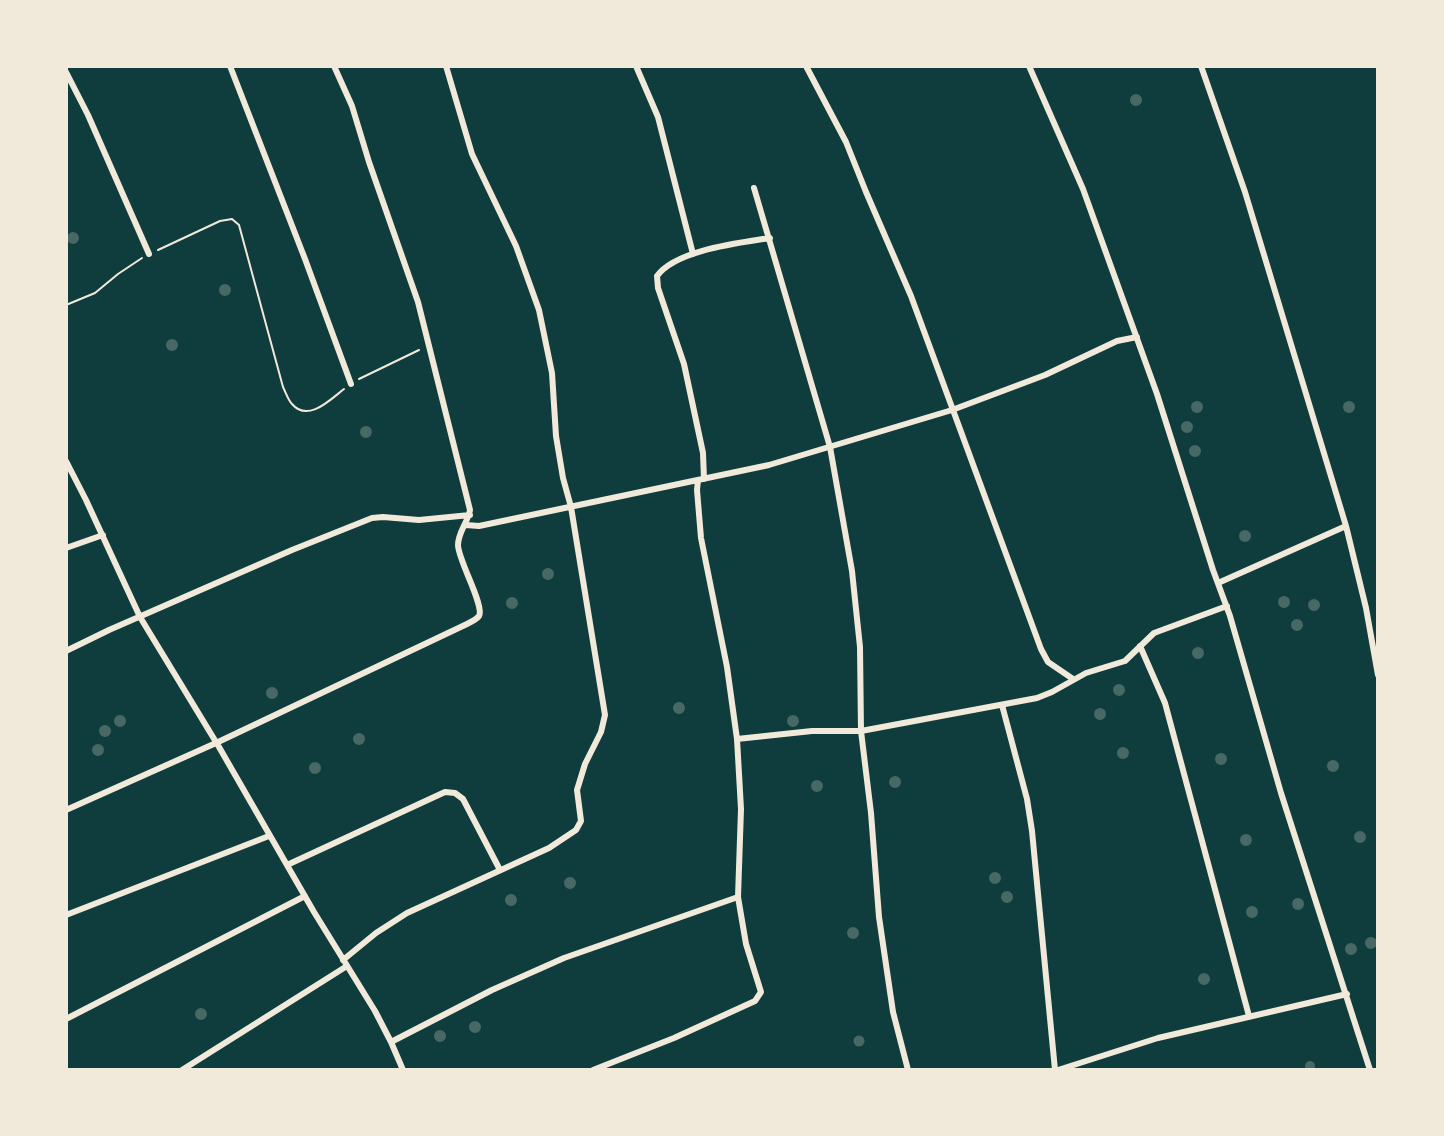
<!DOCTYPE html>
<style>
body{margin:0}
#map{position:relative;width:1444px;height:1136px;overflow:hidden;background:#0f3d3e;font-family:"IBM Plex Serif",serif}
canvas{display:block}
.frame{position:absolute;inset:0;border:68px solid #f1e9da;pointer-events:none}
</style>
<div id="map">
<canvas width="1444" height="1136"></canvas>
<div class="frame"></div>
</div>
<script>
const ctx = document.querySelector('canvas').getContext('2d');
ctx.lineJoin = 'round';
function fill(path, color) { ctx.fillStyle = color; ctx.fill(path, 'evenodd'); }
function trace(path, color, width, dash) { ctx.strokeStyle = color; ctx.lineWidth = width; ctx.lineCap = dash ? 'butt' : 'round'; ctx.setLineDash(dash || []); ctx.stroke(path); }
const building = new Path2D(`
 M1130 100a6 6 0 1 1 12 0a6 6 0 1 1-12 0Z
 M67 238a6 6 0 1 1 12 0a6 6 0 1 1-12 0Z
 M219 290a6 6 0 1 1 12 0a6 6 0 1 1-12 0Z
 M166 345a6 6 0 1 1 12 0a6 6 0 1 1-12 0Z
 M1343 407a6 6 0 1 1 12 0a6 6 0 1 1-12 0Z
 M1191 407a6 6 0 1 1 12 0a6 6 0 1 1-12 0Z
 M1181 427a6 6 0 1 1 12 0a6 6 0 1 1-12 0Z
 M360 432a6 6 0 1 1 12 0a6 6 0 1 1-12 0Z
 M1189 451a6 6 0 1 1 12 0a6 6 0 1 1-12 0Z
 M1239 536a6 6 0 1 1 12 0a6 6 0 1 1-12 0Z
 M542 574a6 6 0 1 1 12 0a6 6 0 1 1-12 0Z
 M1278 602a6 6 0 1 1 12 0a6 6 0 1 1-12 0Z
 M506 603a6 6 0 1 1 12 0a6 6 0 1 1-12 0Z
 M1308 605a6 6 0 1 1 12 0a6 6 0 1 1-12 0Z
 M1291 625a6 6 0 1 1 12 0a6 6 0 1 1-12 0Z
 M1192 653a6 6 0 1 1 12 0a6 6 0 1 1-12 0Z
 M1113 690a6 6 0 1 1 12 0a6 6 0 1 1-12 0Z
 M266 693a6 6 0 1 1 12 0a6 6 0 1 1-12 0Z
 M673 708a6 6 0 1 1 12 0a6 6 0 1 1-12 0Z
 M1094 714a6 6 0 1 1 12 0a6 6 0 1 1-12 0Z
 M114 721a6 6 0 1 1 12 0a6 6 0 1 1-12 0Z
 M787 721a6 6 0 1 1 12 0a6 6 0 1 1-12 0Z
 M99 731a6 6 0 1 1 12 0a6 6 0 1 1-12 0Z
 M353 739a6 6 0 1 1 12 0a6 6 0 1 1-12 0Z
 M92 750a6 6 0 1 1 12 0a6 6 0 1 1-12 0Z
 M1117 753a6 6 0 1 1 12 0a6 6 0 1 1-12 0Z
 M1215 759a6 6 0 1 1 12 0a6 6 0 1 1-12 0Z
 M1327 766a6 6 0 1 1 12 0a6 6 0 1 1-12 0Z
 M309 768a6 6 0 1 1 12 0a6 6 0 1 1-12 0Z
 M889 782a6 6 0 1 1 12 0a6 6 0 1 1-12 0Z
 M811 786a6 6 0 1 1 12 0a6 6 0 1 1-12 0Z
 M1354 837a6 6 0 1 1 12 0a6 6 0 1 1-12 0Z
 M1240 840a6 6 0 1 1 12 0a6 6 0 1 1-12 0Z
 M989 878a6 6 0 1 1 12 0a6 6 0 1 1-12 0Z
 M564 883a6 6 0 1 1 12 0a6 6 0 1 1-12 0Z
 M1001 897a6 6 0 1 1 12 0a6 6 0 1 1-12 0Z
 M505 900a6 6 0 1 1 12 0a6 6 0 1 1-12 0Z
 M1292 904a6 6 0 1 1 12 0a6 6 0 1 1-12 0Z
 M1246 912a6 6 0 1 1 12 0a6 6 0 1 1-12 0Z
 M847 933a6 6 0 1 1 12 0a6 6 0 1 1-12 0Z
 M1365 943a6 6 0 1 1 12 0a6 6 0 1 1-12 0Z
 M1345 949a6 6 0 1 1 12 0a6 6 0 1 1-12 0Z
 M1198 979a6 6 0 1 1 12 0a6 6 0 1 1-12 0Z
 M195 1014a6 6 0 1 1 12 0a6 6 0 1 1-12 0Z
 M469 1027a6 6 0 1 1 12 0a6 6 0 1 1-12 0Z
 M434 1036a6 6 0 1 1 12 0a6 6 0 1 1-12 0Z
 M853.5 1041a5.5 5.5 0 1 1 11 0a5.5 5.5 0 1 1-11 0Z
 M1305 1066a5 5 0 1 1 10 0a5 5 0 1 1-10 0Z`);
const path = new Path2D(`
 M158 250 220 221 232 219 239 225 283 387C286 393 288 400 292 404 308 423 331 399 344 389
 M66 305 95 293 118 274 142 258
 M359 379 419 350`);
const minor = new Path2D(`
 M230 66 305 259 351 384
 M636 66 658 117 693 254
 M806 66 846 142 866 192 911 296 1041 649 1048 662 1073 679
 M1029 66 1083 189 1157 394 1213 570 1230 616 1281 793 1370 1070
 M1201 66 1245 192 1346 526 1366 608 1378 675
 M66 72 88 115 149 254
 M754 188 830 447 852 571 860 647 861 731 871 813 879 917 893 1012 908 1070
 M66 461 86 500 140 617 219 747 314 912 375 1011 391 1042 403 1070
 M704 479 703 453 684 364 658 288 657 276C676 250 739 243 770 238
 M466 525 479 526 769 465 952 410 1045 375 1117 341 1137 337
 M66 548 103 535
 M1218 583 1346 526
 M1140 646 1165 703 1249 1016
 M66 651 109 630 292 550 372 518 383 517 419 520 470 515
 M1002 705 1027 799 1032 831 1055 1070
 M737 739 812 731H861L1037 698 1052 692 1086 673 1125 661 1154 633 1227 606
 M66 810 216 743 467 624C471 622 477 619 479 616 485 606 458 560 458 545 458 532 468 522 470 510L418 302 369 162 352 106 334 66
 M287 865 445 792 455 793 463 799 500 870
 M66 915 269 836
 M343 960 376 933 407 913 549 848 576 830 581 821 577 790 585 764 601 732 605 715 571 507 563 478 556 436 552 373 539 310 516 246 472 154 446 66
 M66 1019 305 896
 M391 1042 492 990 564 958 738 897
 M182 1070 347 966
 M593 1070 674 1038 755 1001 761 992 746 944 738 897 741 809 737 739 727 667 701 538 697 490 698 480
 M1058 1070 1158 1038 1347 994`);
fill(building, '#486865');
trace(path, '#f1e9da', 2);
trace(minor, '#f1e9da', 6);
</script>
